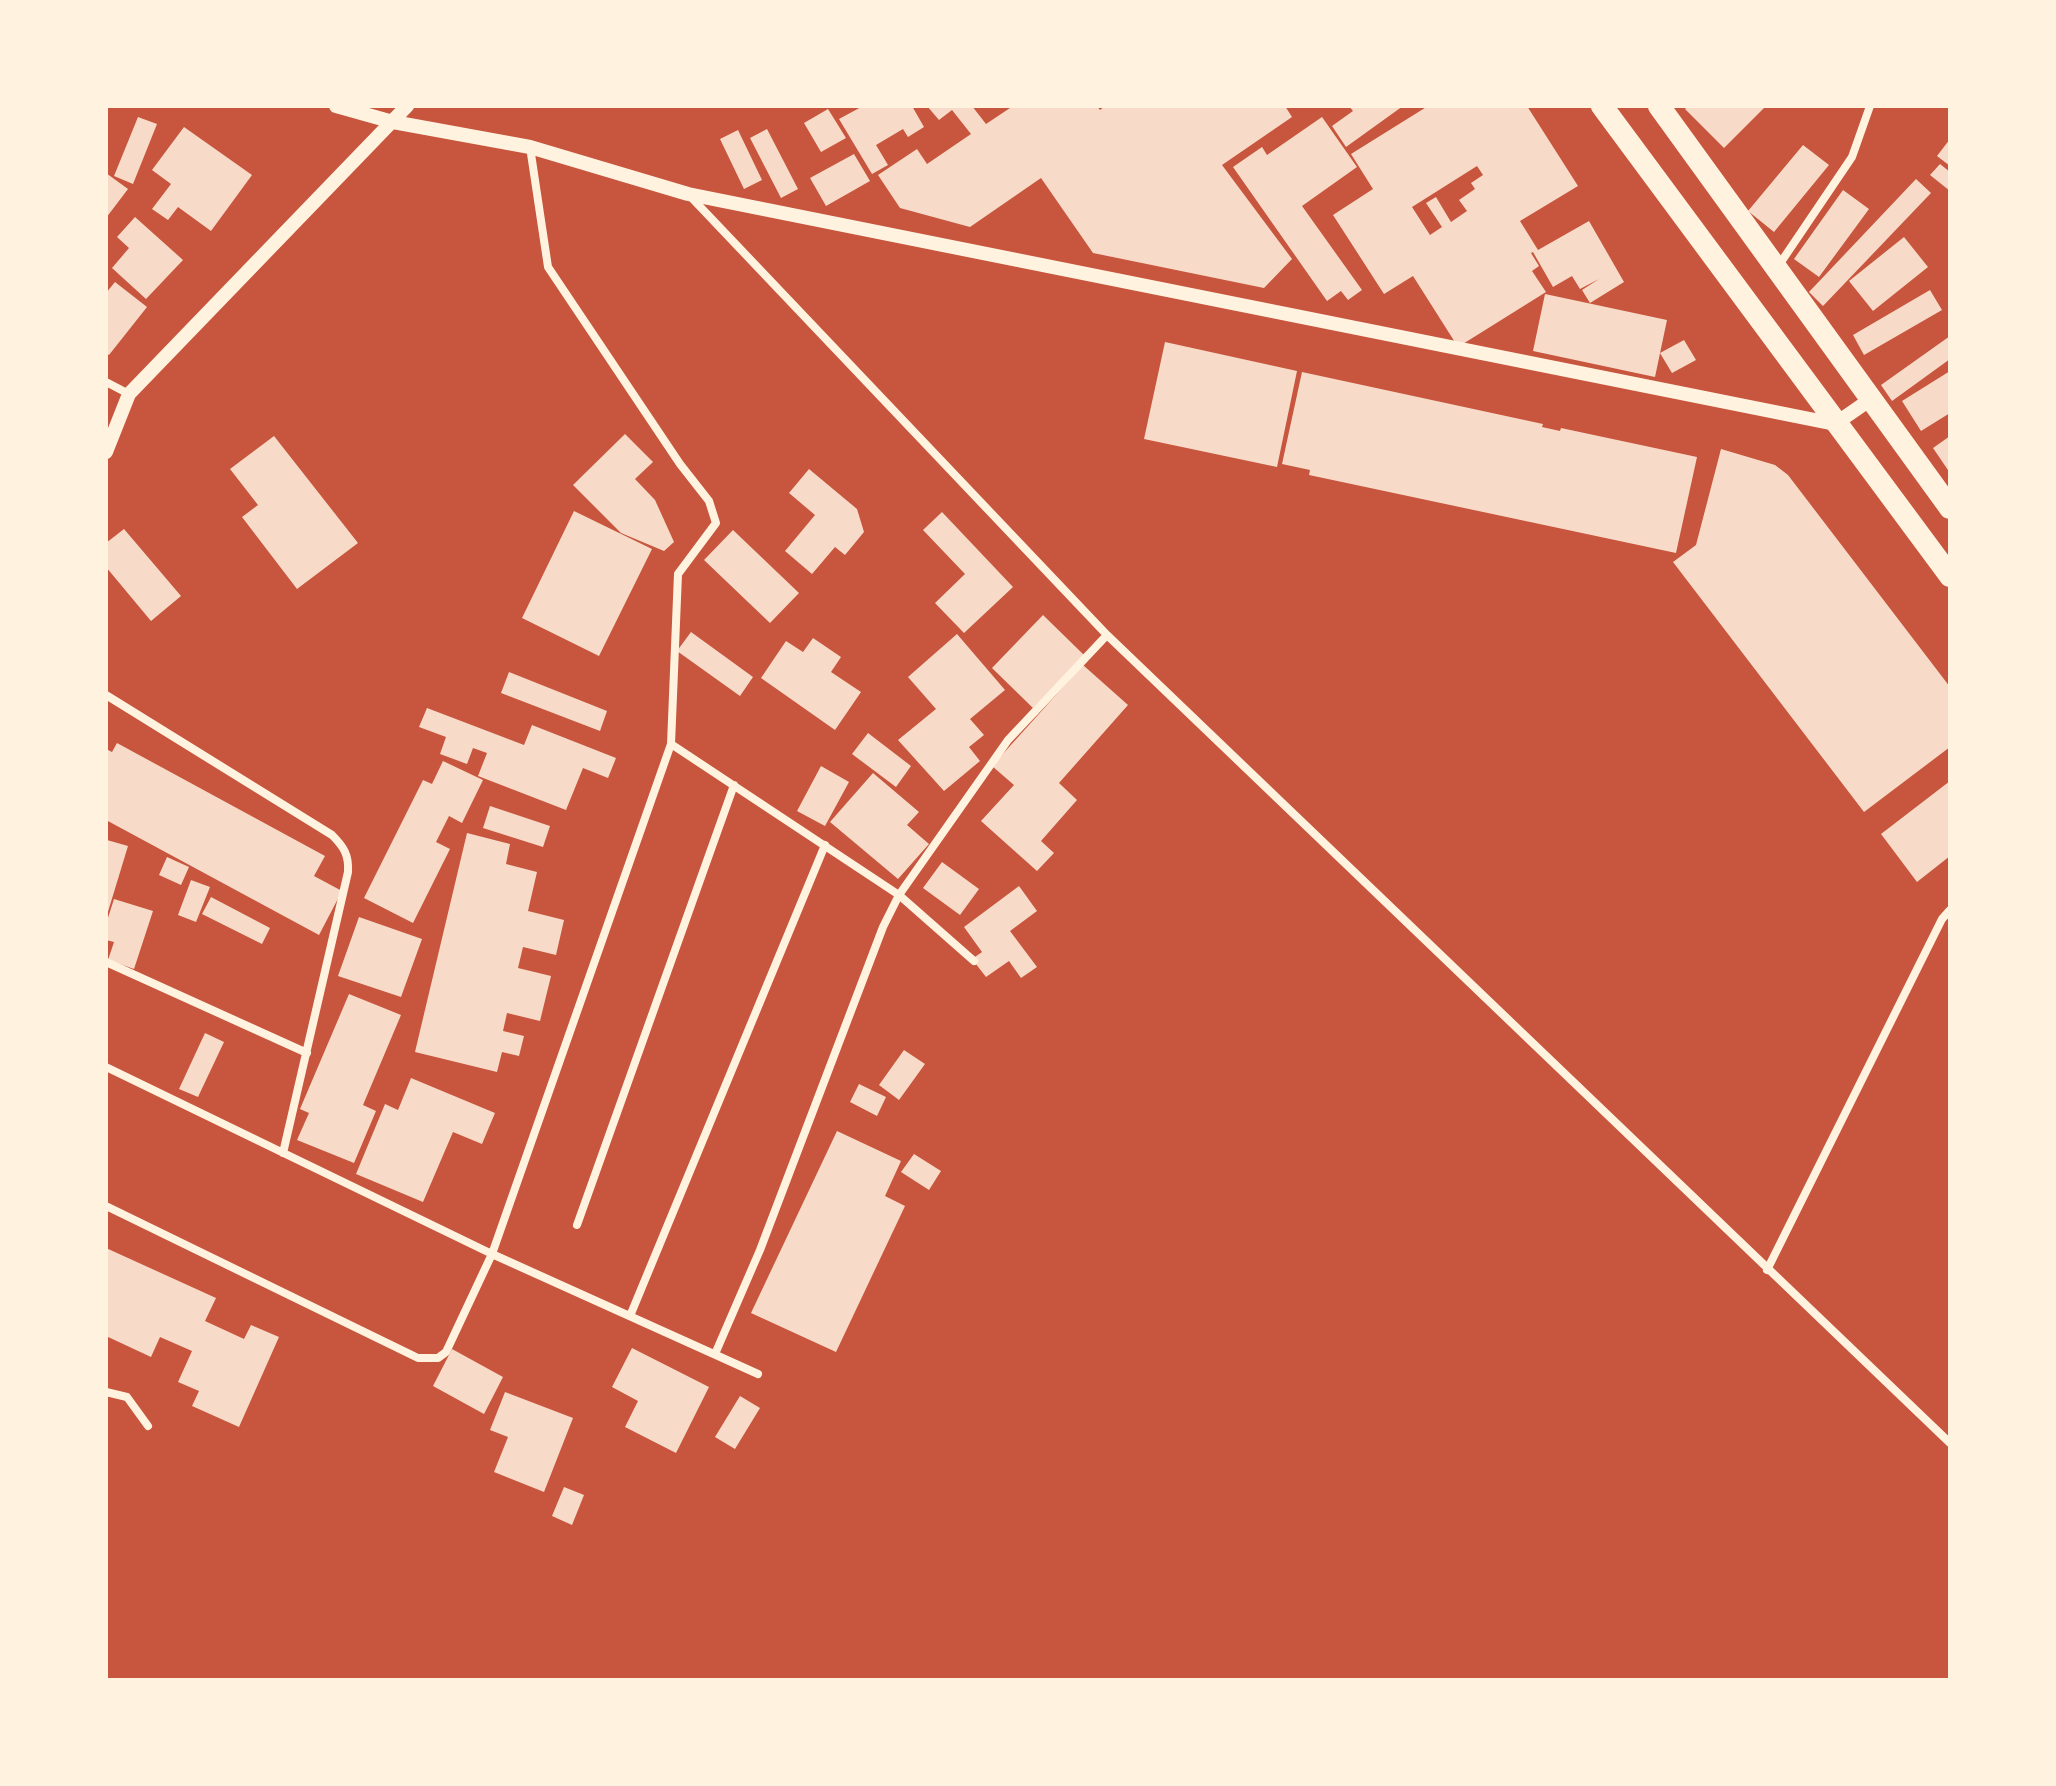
<!DOCTYPE html>
<style>
body{margin:0}
#map{position:relative;width:2056px;height:1786px;overflow:hidden;background:#c8553d;font-family:Spectral,serif}
canvas{display:block}
.frame{position:absolute;inset:0;border:108px solid #fff3e0;pointer-events:none}
</style>
<div id="map">
<canvas width="2056" height="1786"></canvas>
<div class="frame"></div>
</div>
<script>
const ctx = document.querySelector('canvas').getContext('2d');
ctx.lineJoin = 'round';
function fill(path, color) { ctx.fillStyle = color; ctx.fill(path, 'evenodd'); }
function trace(path, color, width, dash) { ctx.strokeStyle = color; ctx.lineWidth = width; ctx.lineCap = dash ? 'butt' : 'round'; ctx.setLineDash(dash || []); ctx.stroke(path); }
const building = new Path2D(`
 M863 106H912L924 127 908 137 903 129 876 145 888 165 872 174 839 119Z
 M927 106H972L986 124 1013 106H1097L1100 110 1105 106H1285L1292 117 1222 165 1292 259 1264 288 1093 253 1041 178 970 227 900 208 878 175 917 149 927 164 971 134 952 110 939 120Z
 M1349 106H1403L1346 147 1332 126 1353 111Z
 M1428 106H1527L1578 186 1520 221 1538 250 1589 221 1624 282 1590 303 1582 290 1599 279 1580 289 1572 276 1553 287 1533 252 1531 253 1539 266 1532 271 1546 292 1458 347 1413 276 1384 294 1333 215 1373 189 1351 154ZM1477 166 1483 175 1471 183 1475 189 1459 200 1467 211 1451 222 1436 197 1426 203 1442 227 1430 235 1412 207Z
 M1688 106H1766L1724 148 1685 109Z
 M828 109 846 138 821 152 804 123Z
 M138 117 157 124 133 184 114 176Z
 M1322 117 1357 167 1302 206 1362 290 1348 300 1341 291 1327 301 1233 167 1262 147 1267 155Z
 M184 127 252 175 211 231 178 207 168 220 152 209 171 184 152 170Z
 M767 129 798 189 781 198 750 138Z
 M738 130 762 180 744 189 720 139Z
 M1950 139V166L1937 156Z
 M1803 145 1829 165 1774 232 1748 211Z
 M854 154 870 181 826 206 810 178Z
 M1940 164 1950 172V191L1930 175Z
 M106 173 128 189 106 218Z
 M1916 179 1931 193 1823 306 1809 292Z
 M1843 190 1869 209 1819 277 1794 259Z
 M135 217 183 260 146 299 112 268 129 248 117 237Z
 M1904 237 1928 267 1873 311 1849 281Z
 M115 282 147 307 109 355 106 353V293Z
 M1930 290 1942 310 1864 355 1853 335Z
 M1545 294 1667 320 1655 377 1533 351Z
 M1950 336V359L1892 401 1881 385Z
 M1684 340 1696 360 1672 373 1660 353Z
 M1165 342 1297 371 1277 467 1144 439Z
 M1950 371V413L1921 431 1902 401Z
 M1302 372 1543 424 1542 427 1560 431 1561 428 1697 457 1676 553 1309 475 1310 470 1282 464Z
 M625 434 653 462 635 479 655 500 674 542 664 551 621 533 573 485Z
 M274 436 358 543 297 589 242 517 258 505 230 469Z
 M1950 436V473L1933 448Z
 M1721 449 1775 465 1788 475 1950 687V747L1864 812 1673 562 1696 545Z
 M809 469 857 509 864 532 845 555 835 547 812 574 785 551 815 515 789 493Z
 M574 511 652 549 599 656 522 618Z
 M942 512 1013 587 964 633 935 603 965 574 923 530Z
 M124 529 181 596 151 621 106 567V543Z
 M733 530 799 593 770 623 704 560Z
 M1043 615 1084 655 1033 708 992 668Z
 M691 632 753 677 740 696 677 651Z
 M957 634 1005 690 970 719 984 735 969 747 980 761 944 791 898 740 936 709 908 677Z
 M813 638 841 657 831 672 861 692 835 730 761 678 786 641 803 652Z
 M1083 665 1128 705 1059 783 1077 800 1041 841 1054 853 1037 871 981 821 1014 785 992 766Z
 M509 672 607 711 600 731 501 693Z
 M427 708 524 745 532 725 616 758 608 778 583 768 566 810 478 776 487 753 473 748 467 764 440 754 446 737 419 727Z
 M868 733 911 766 896 787 852 754Z
 M117 743 325 856 314 876 342 891 319 935 106 820V749L112 752Z
 M443 761 483 780 462 823 449 816 436 842 450 849 413 923 364 898 423 780 432 784Z
 M821 766 849 782 825 826 797 811Z
 M873 773 919 812 907 825 929 844 898 879 830 822Z
 M1950 781V856L1917 882 1881 834Z
 M490 806 550 826 543 847 483 828Z
 M467 833 510 844 506 864 537 872 528 911 564 920 556 955 523 947 518 968 551 976 540 1021 507 1013 503 1031 524 1036 519 1056 502 1052 497 1072 415 1052Z
 M107 840 128 846 107 915H106Z
 M167 857 189 867 181 885 159 875Z
 M942 862 979 889 960 915 923 888Z
 M191 880 210 887 196 922 178 915Z
 M1019 886 1037 911 1010 931 1037 967 1021 978 1009 961 986 977 972 959 982 952 964 927Z
 M211 897 270 928 262 944 202 914Z
 M114 899 153 911 134 969 108 960 114 942 106 940V924Z
 M359 917 422 939 401 997 338 976Z
 M349 994 401 1015 363 1105 376 1111 354 1163 297 1140 309 1113 300 1109Z
 M205 1033 224 1042 198 1097 179 1089Z
 M904 1050 925 1064 899 1100 879 1085Z
 M411 1078 495 1113 482 1144 453 1132 423 1202 356 1174 385 1104 398 1110Z
 M859 1084 886 1097 877 1116 850 1102Z
 M837 1131 901 1161 885 1196 905 1206 836 1352 751 1313Z
 M914 1154 941 1171 929 1190 901 1172Z
 M106 1248 216 1298 205 1321 244 1339 251 1325 279 1337 239 1427 192 1406 199 1391 178 1382 192 1351 160 1337 151 1357 106 1336Z
 M632 1348 709 1387 676 1453 625 1427 638 1401 612 1387Z
 M452 1349 503 1377 484 1414 433 1386Z
 M505 1392 573 1418 544 1492 494 1472 508 1437 490 1430Z
 M740 1396 760 1408 735 1449 715 1437Z
 M564 1487 584 1495 572 1525 552 1516Z`);
const minor = new Path2D(`
 M689 195 1107 635 1950 1443
 M1777 268 1852 157 1870 106
 M106 382 129 394
 M106 695 332 835C344 847 349 855 348 872L283 1153
 M671 744 899 895 974 961
 M106 962 307 1053
 M106 1067 492 1254 671 744 678 574 716 523 709 501 680 464 548 267 530 147
 M106 1206 418 1358H438L446 1352 492 1254 758 1374
 M577 1225 734 785
 M1767 1270 1942 919 1950 910
 M630 1316 825 845
 M715 1354 760 1250 883 927 899 895 1008 740 1107 635
 M106 1392 127 1397 148 1426`);
const tertiary = new Path2D(`
 M336 106 393 122 530 147 688 194 1835 424 1871 399
 M106 452 129 394 407 106`);
const trunk = new Path2D(`
 M1602 106 1950 576
 M1659 106 1950 508`);
fill(building, '#f7dbc8');
trace(minor, '#fff3e0', 8);
trace(tertiary, '#fff3e0', 14);
trace(trunk, '#fff3e0', 22);
</script>
